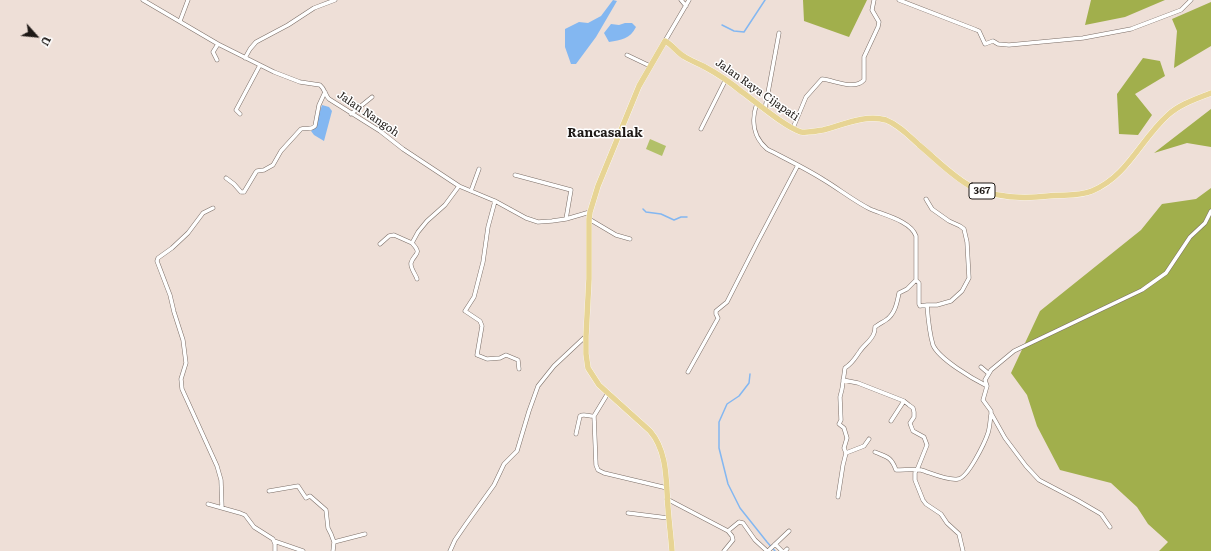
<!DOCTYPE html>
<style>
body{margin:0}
#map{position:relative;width:1211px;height:551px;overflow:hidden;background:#eedfd7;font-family:Literata,serif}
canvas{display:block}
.north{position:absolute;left:16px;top:16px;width:40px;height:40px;-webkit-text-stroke:3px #fff;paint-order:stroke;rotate:117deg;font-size:11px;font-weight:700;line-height:16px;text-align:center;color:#1e1916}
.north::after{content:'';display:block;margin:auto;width:14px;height:18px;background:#1e1916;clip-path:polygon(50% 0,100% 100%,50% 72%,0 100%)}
</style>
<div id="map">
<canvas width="1211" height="551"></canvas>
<div class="north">U</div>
</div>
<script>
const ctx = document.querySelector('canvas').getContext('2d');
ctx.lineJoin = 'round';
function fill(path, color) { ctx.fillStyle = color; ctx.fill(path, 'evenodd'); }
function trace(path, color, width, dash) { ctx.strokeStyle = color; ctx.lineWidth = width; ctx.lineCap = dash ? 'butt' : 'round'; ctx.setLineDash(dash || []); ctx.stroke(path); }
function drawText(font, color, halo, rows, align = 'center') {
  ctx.font = font + ' Literata,serif'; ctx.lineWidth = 3; ctx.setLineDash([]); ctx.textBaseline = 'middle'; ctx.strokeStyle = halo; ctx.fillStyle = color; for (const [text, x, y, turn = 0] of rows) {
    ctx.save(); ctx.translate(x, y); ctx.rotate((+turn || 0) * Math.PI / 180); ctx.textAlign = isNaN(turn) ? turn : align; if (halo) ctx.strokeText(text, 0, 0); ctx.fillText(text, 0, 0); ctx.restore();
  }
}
const green = new Path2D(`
 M650 139 666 146 662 156 646 149Z`);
const forest = new Path2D(`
 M803 0H867L849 37 804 21Z
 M1091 0H1165L1125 17 1085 25Z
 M1211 2V46L1174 68 1177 31 1172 19Z
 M1143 58 1160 61 1165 76 1135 94 1152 115 1138 135 1119 134 1117 94Z
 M1211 109V147L1187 143 1154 153Z
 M1211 188V551H1159L1168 542 1148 524 1137 507 1111 483 1060 470 1037 426 1027 395 1011 373 1040 311 1141 230 1162 204 1196 199Z`);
const water = new Path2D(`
 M613 0 617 1 596 37 576 64H571L565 47V29L579 22 588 23 601 16Z
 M625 23H632L636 27C630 39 621 40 609 42L604 33 611 24 619 25Z
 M322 105 329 107 332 111 324 141 314 135 311 131 317 126 318 117Z`);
const stream = new Path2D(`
 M722 25 734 31 744 32 765 0
 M643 209 646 212 661 214 674 220 681 217H687
 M750 374 749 383 739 396 727 404 719 422V448L728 484 740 508 767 542 775 551`);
const street = new Path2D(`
 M143 0 218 44 274 72 300 82 320 85C325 89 325 95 329 99L380 131 403 149 459 186 495 201 526 218 538 222 552 221 566 219 590 212
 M681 0 686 6
 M899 0 974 29 979 31 985 44 993 41 998 44 1009 45 1083 38 1131 29 1181 10 1191 0
 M180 21 188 0
 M665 41 689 0
 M627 55 650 66
 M245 58 250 49 256 42 288 25 314 8 335 0
 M217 60 213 52 218 44
 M757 103C751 120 753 137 767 149 786 159 805 168 824 180 839 189 854 201 870 209 884 215 911 221 916 236V280L919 283V304L920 306 927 305C928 318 929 332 933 345 939 359 973 379 987 386L983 400 991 411V413L1005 438 1026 466 1039 480 1077 500 1101 514 1110 527
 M765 109 779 33
 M240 114 236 110 260 65
 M351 114 372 97
 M793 128 806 97 822 79C834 80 854 91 864 80V57L878 27 879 22 872 10 874 0
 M701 129 725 81
 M515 175 571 190 566 219
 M226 178 234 184 241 192H244L256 172 257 171 264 170 273 165 281 151 301 129C306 127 310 131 315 126L319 105 325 92
 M471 191 479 169
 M926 199 932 209 949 221 960 226 964 229 967 242 969 278 962 291 951 301 937 305H927
 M495 201 488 227 483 262 474 297 465 311 480 321 482 326 477 355 487 359 500 358 506 355 518 360 519 369
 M213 208 203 213 188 233 172 248 158 258 157 261 170 295 174 312 183 340 186 363 181 379 182 389 217 466 221 480 222 508
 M589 219 616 235 630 239
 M380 244 389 236 394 235 412 243
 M417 279C416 275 410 268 411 263 414 253 423 255 412 243L418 232 427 221 445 205 459 186
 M981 367 988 373
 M688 372 717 320 718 318 716 314V311L727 302 757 243 798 165
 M843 380 858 383 904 401 909 405 913 408 914 412V417L910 423 911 426 913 431 924 437 927 445 917 470
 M987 386 985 380 991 370 1014 351 1142 290 1166 273 1190 237 1205 223 1211 211
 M594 416 596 465 598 470 604 473 667 488
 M891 421 904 401
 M576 434 580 416C584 413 590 417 594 416L608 393
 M875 452C886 457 891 456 896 470 905 470 914 469 921 470 931 473 948 481 958 479 968 478 985 442 988 433 990 427 990 420 991 414
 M846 453 864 446 869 439
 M916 470 915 473V480L923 500 926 504 941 514 947 523 959 534 963 551
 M269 491 298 486 306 498 310 496 326 510 328 528 331 534 334 542
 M838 497 843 465 846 453 844 448 847 438 844 428 839 424 841 420 840 397 842 389 845 368C853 363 855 358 860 351 864 345 872 340 874 333 875 331 875 329 875 327 879 324 883 322 886 320 895 314 897 303 899 293L907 289 916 280
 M667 499 728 531
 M208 504 240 513 245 515 254 527 273 539 275 544V551
 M628 513 668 518
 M274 541 303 551
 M775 544 782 551
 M333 551 334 542 365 534
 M450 551 455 540 466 524 494 485 504 464 517 451 529 411 538 386 554 366 586 336
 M724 551 733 540 732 536 728 531 739 522 743 523 755 540 767 551
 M768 551 789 531
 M785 551 787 549`);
const primary = new Path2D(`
 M672 551C671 537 669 522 668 508 666 482 668 452 650 431L599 385 588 368 586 354V336L589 279V219L590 212 598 186 639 86 665 41C673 45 677 53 685 57 691 61 698 63 705 67 718 74 731 83 742 92 756 102 786 128 801 132 808 133 816 131 823 130 843 125 865 114 886 120 899 125 909 136 919 145 935 158 954 178 972 187 996 198 1022 199 1048 196 1063 194 1078 197 1092 191 1128 176 1140 140 1168 115 1180 104 1196 99 1211 93`);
const shields = [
 [982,191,26]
];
const shieldNames = [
 ["367",982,191]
];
const streetNames = [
 ["Jalan Raya Cijapati",757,90,35],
 ["Jalan Nangoh",368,114,34]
];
const quarterNames = [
 ["Rancasalak",605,133]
];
fill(green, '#b2c069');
fill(forest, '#a1af4c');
fill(water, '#83b7f1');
trace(stream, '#83b7f1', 1.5);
trace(street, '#7b6e67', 4.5);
trace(primary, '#fff', 6);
trace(street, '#fff', 3.5);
trace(primary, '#e7d494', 5.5);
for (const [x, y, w] of shields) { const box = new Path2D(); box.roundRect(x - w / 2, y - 8, w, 16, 3); ctx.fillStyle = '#fff'; ctx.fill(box); trace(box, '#1e1916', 1); }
drawText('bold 10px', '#1e1916', null, shieldNames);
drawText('11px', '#1e1916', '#fff', streetNames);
drawText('bold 13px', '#1e1916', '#fff', quarterNames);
</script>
